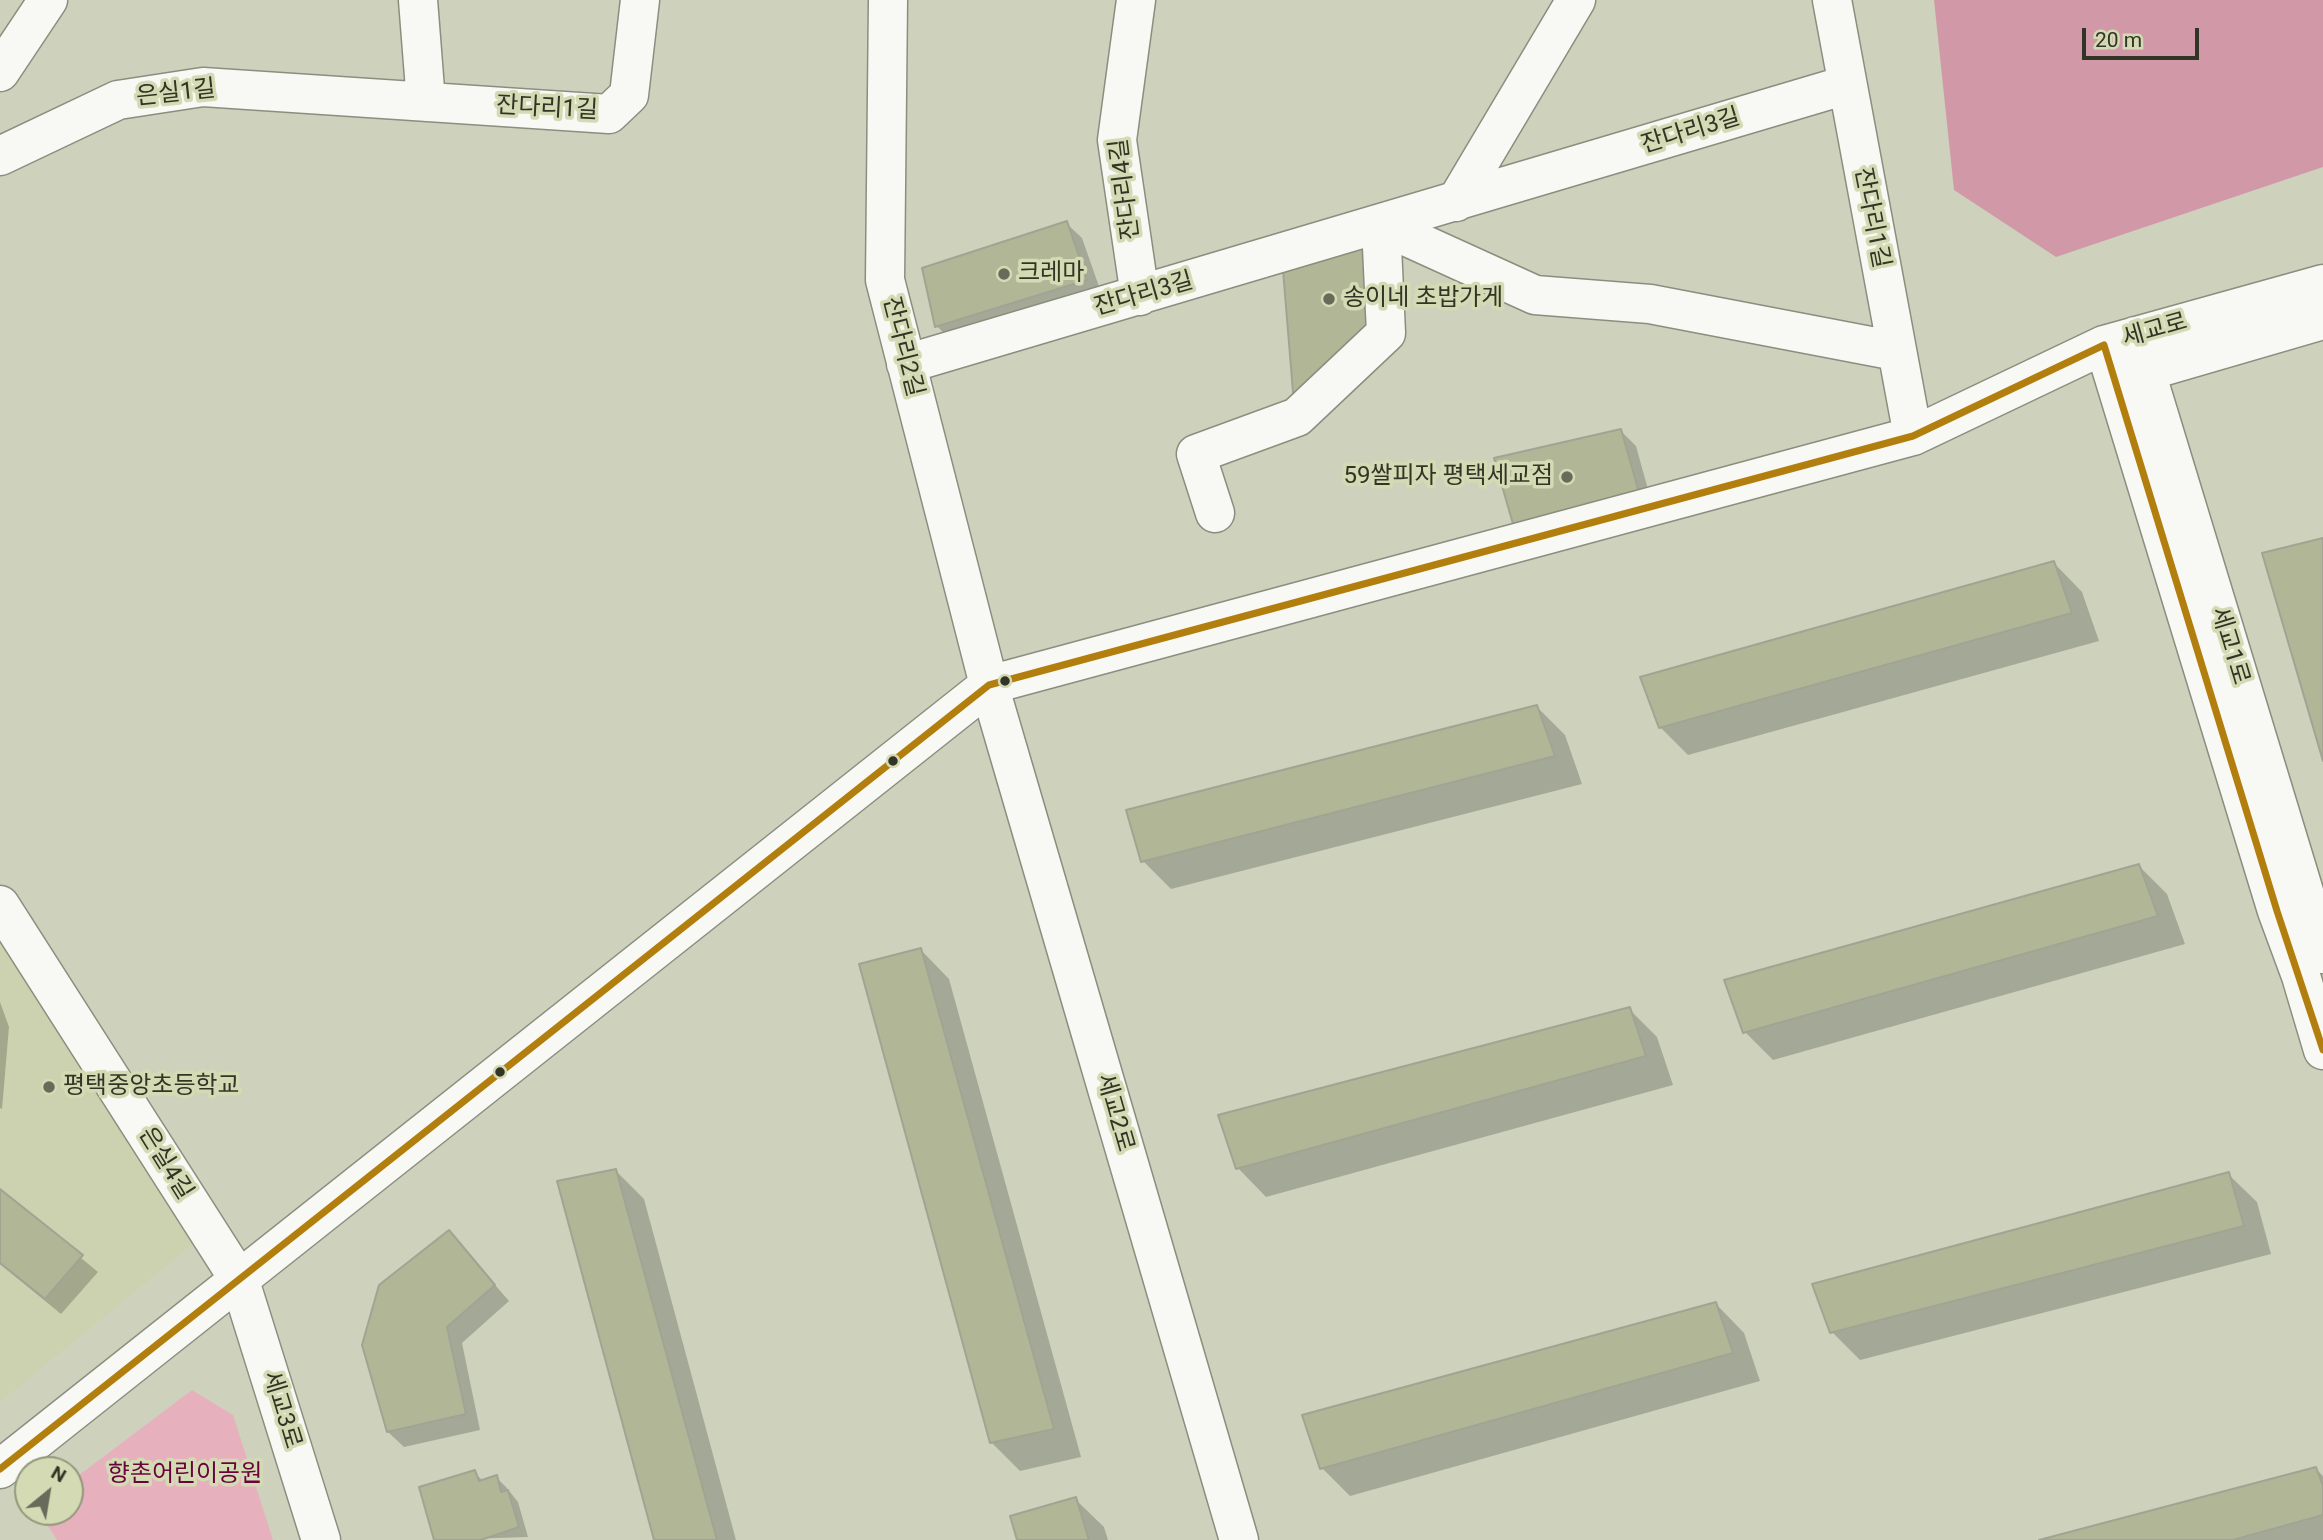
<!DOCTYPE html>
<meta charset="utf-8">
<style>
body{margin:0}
#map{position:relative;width:2323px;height:1540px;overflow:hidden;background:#ced2bc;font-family:Roboto,sans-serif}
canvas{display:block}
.north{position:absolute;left:14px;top:1456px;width:70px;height:70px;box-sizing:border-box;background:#d4dab4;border:2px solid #93987b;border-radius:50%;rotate:30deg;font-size:19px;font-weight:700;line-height:28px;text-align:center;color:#323425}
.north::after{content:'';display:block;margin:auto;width:24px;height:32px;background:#696b5a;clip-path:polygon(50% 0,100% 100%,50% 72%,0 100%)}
.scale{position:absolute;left:2082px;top:28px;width:117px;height:32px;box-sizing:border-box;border:4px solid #323425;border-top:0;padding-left:9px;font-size:21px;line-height:24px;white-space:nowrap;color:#323425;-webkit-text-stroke:5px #d4dab4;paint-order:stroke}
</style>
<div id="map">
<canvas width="2323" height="1540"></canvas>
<div class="north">N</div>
<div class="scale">20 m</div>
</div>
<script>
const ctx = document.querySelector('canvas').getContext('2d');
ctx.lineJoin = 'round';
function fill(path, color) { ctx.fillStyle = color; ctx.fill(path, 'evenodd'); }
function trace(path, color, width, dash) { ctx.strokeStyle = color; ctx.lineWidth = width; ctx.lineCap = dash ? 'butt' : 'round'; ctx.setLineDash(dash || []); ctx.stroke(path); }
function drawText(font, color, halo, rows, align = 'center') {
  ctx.font = font + ' Roboto,"Noto Sans KR",sans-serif'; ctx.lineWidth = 7; ctx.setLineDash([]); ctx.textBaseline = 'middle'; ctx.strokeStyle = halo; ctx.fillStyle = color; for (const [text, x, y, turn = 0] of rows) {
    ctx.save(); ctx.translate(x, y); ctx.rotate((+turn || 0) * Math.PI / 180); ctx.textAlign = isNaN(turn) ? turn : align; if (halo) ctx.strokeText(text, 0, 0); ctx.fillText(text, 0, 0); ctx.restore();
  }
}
const built = new Path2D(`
 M0 934 198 1240 0 1402Z`);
const green = new Path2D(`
 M192 1390 233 1415 273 1540H57L39 1512H70V1482Z`);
const forest = new Path2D(`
 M1934 0H2323V167L2056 257 1954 190Z`);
const shadow = new Path2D(`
 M1066 223 1082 238 1102 295 952 342 937 326Z
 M1621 431 1636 446 1654 511 1530 539Z
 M2054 563 2082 592 2099 641 1688 755 1660 727Z
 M1537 707 1565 735 1582 784 1171 889 1143 861Z
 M2138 865 2167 894 2185 944 1773 1060 1745 1032Z
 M921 950 949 979 1081 1457 1020 1471 991 1442Z
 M0 1002 9 1027 2 1109 0 1108Z
 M1629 1009 1657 1037 1673 1085 1266 1197 1238 1168Z
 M615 1170 644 1199 736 1540H656Z
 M2228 1174 2257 1202 2271 1254 1860 1360 1832 1332Z
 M0 1191 98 1272 61 1314 0 1264Z
 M449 1232 509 1301 462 1343 480 1430 404 1447 388 1432Z
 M1716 1304 1744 1333 1760 1381 1350 1496 1322 1468Z
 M2316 1469 2323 1476V1540H2046Z
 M474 1472 483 1481 496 1477 506 1487 518 1502 528 1537 435 1540Z
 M1075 1499 1104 1527 1108 1540H1019Z`);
const building = new Path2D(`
 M1067 221 1087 280 935 327 922 268Z
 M1364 244 1376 328 1294 404 1283 270Z
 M1621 429 1640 496 1513 524 1494 458Z
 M2323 538V761L2262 553Z
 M2054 561 2072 613 1659 728 1640 677Z
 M1537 705 1555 756 1141 862 1126 810Z
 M2139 864 2158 916 1743 1033 1724 980Z
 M921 948 1054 1429 990 1443 859 964Z
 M1630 1007 1646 1056 1236 1169 1218 1115Z
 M616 1169 717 1540H654L557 1181Z
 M2229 1172 2244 1226 1830 1333 1812 1284Z
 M0 1189 83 1255 45 1299 0 1263Z
 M449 1230 495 1285 447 1327 466 1414 387 1432 362 1345 379 1285Z
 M1716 1302 1733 1353 1320 1469 1302 1415Z
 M2316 1467 2323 1486V1515L2233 1540H2039Z
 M475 1470 479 1481 497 1475 501 1492 508 1490 519 1527 481 1540H434L419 1487Z
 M1076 1497 1089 1540H1017L1010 1516Z`);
const minor = new Path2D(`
 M418 0 426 102
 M888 0 885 280 989 685 1239 1540
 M1136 0 1117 140 1140 296
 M1832 0 1913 436
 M0 72 48 0
 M0 156 118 100 203 87 609 114 629 95 640 0
 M1456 202 1576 0
 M2135 336 2323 954
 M2104 345 2277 911 2301 976 2323 1050
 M906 364 1846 85
 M2120 379 2323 320
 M1215 513 1196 454 1297 417 1386 333 1381 225 1535 295 1650 304 1896 351
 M0 905 240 1281 321 1540
 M0 1469 989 685 1913 436 2104 345 2323 284`);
const bus1 = new Path2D(`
 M0 1469 989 685 1913 436 2104 345 2277 911 2323 1050`);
const markers = [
 [1004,274,7,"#696b5a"],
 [1329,299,7,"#696b5a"],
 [1567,477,7,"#696b5a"],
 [1005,681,6,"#323425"],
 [893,761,6,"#323425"],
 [500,1072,6,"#323425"],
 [49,1087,7,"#696b5a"]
];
const streetNames = [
 ["은실1길",176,94,-6],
 ["잔다리1길",547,109,3],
 ["잔다리3길",1691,132,-17],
 ["잔다리4길",1126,189,-97],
 ["잔다리1길",1871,218,79],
 ["잔다리3길",1144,295,-16],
 ["세교로",2155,331,-16],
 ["잔다리2길",902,347,76],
 ["세교1로",2229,646,73],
 ["세교2로",1114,1113,74],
 ["은실4길",165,1164,58],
 ["세교3로",281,1410,73]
];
const poiNames = [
 ["크레마",1018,274],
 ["송이네 초밥가게",1343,299],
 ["59쌀피자 평택세교점",1553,477,"right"],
 ["평택중앙초등학교",63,1087]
];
const parkNames = [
 ["향촌어린이공원",185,1475]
];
fill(built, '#ccd2af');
fill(green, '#e7b0bd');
fill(forest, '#d199a7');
fill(shadow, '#0003');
fill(building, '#b1b696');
trace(building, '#a1a493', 2);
trace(minor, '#8b8e7e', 41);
trace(minor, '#f8f8f5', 38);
trace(bus1, '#b27e0d', 7);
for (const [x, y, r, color] of markers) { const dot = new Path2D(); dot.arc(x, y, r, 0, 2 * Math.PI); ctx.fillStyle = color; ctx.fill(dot); trace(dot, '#d4dab4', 2.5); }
drawText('24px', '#323425', '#d4dab4', streetNames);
drawText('24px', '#323425', '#d4dab4', poiNames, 'left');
drawText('24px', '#68043b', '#d4dab4', parkNames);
</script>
